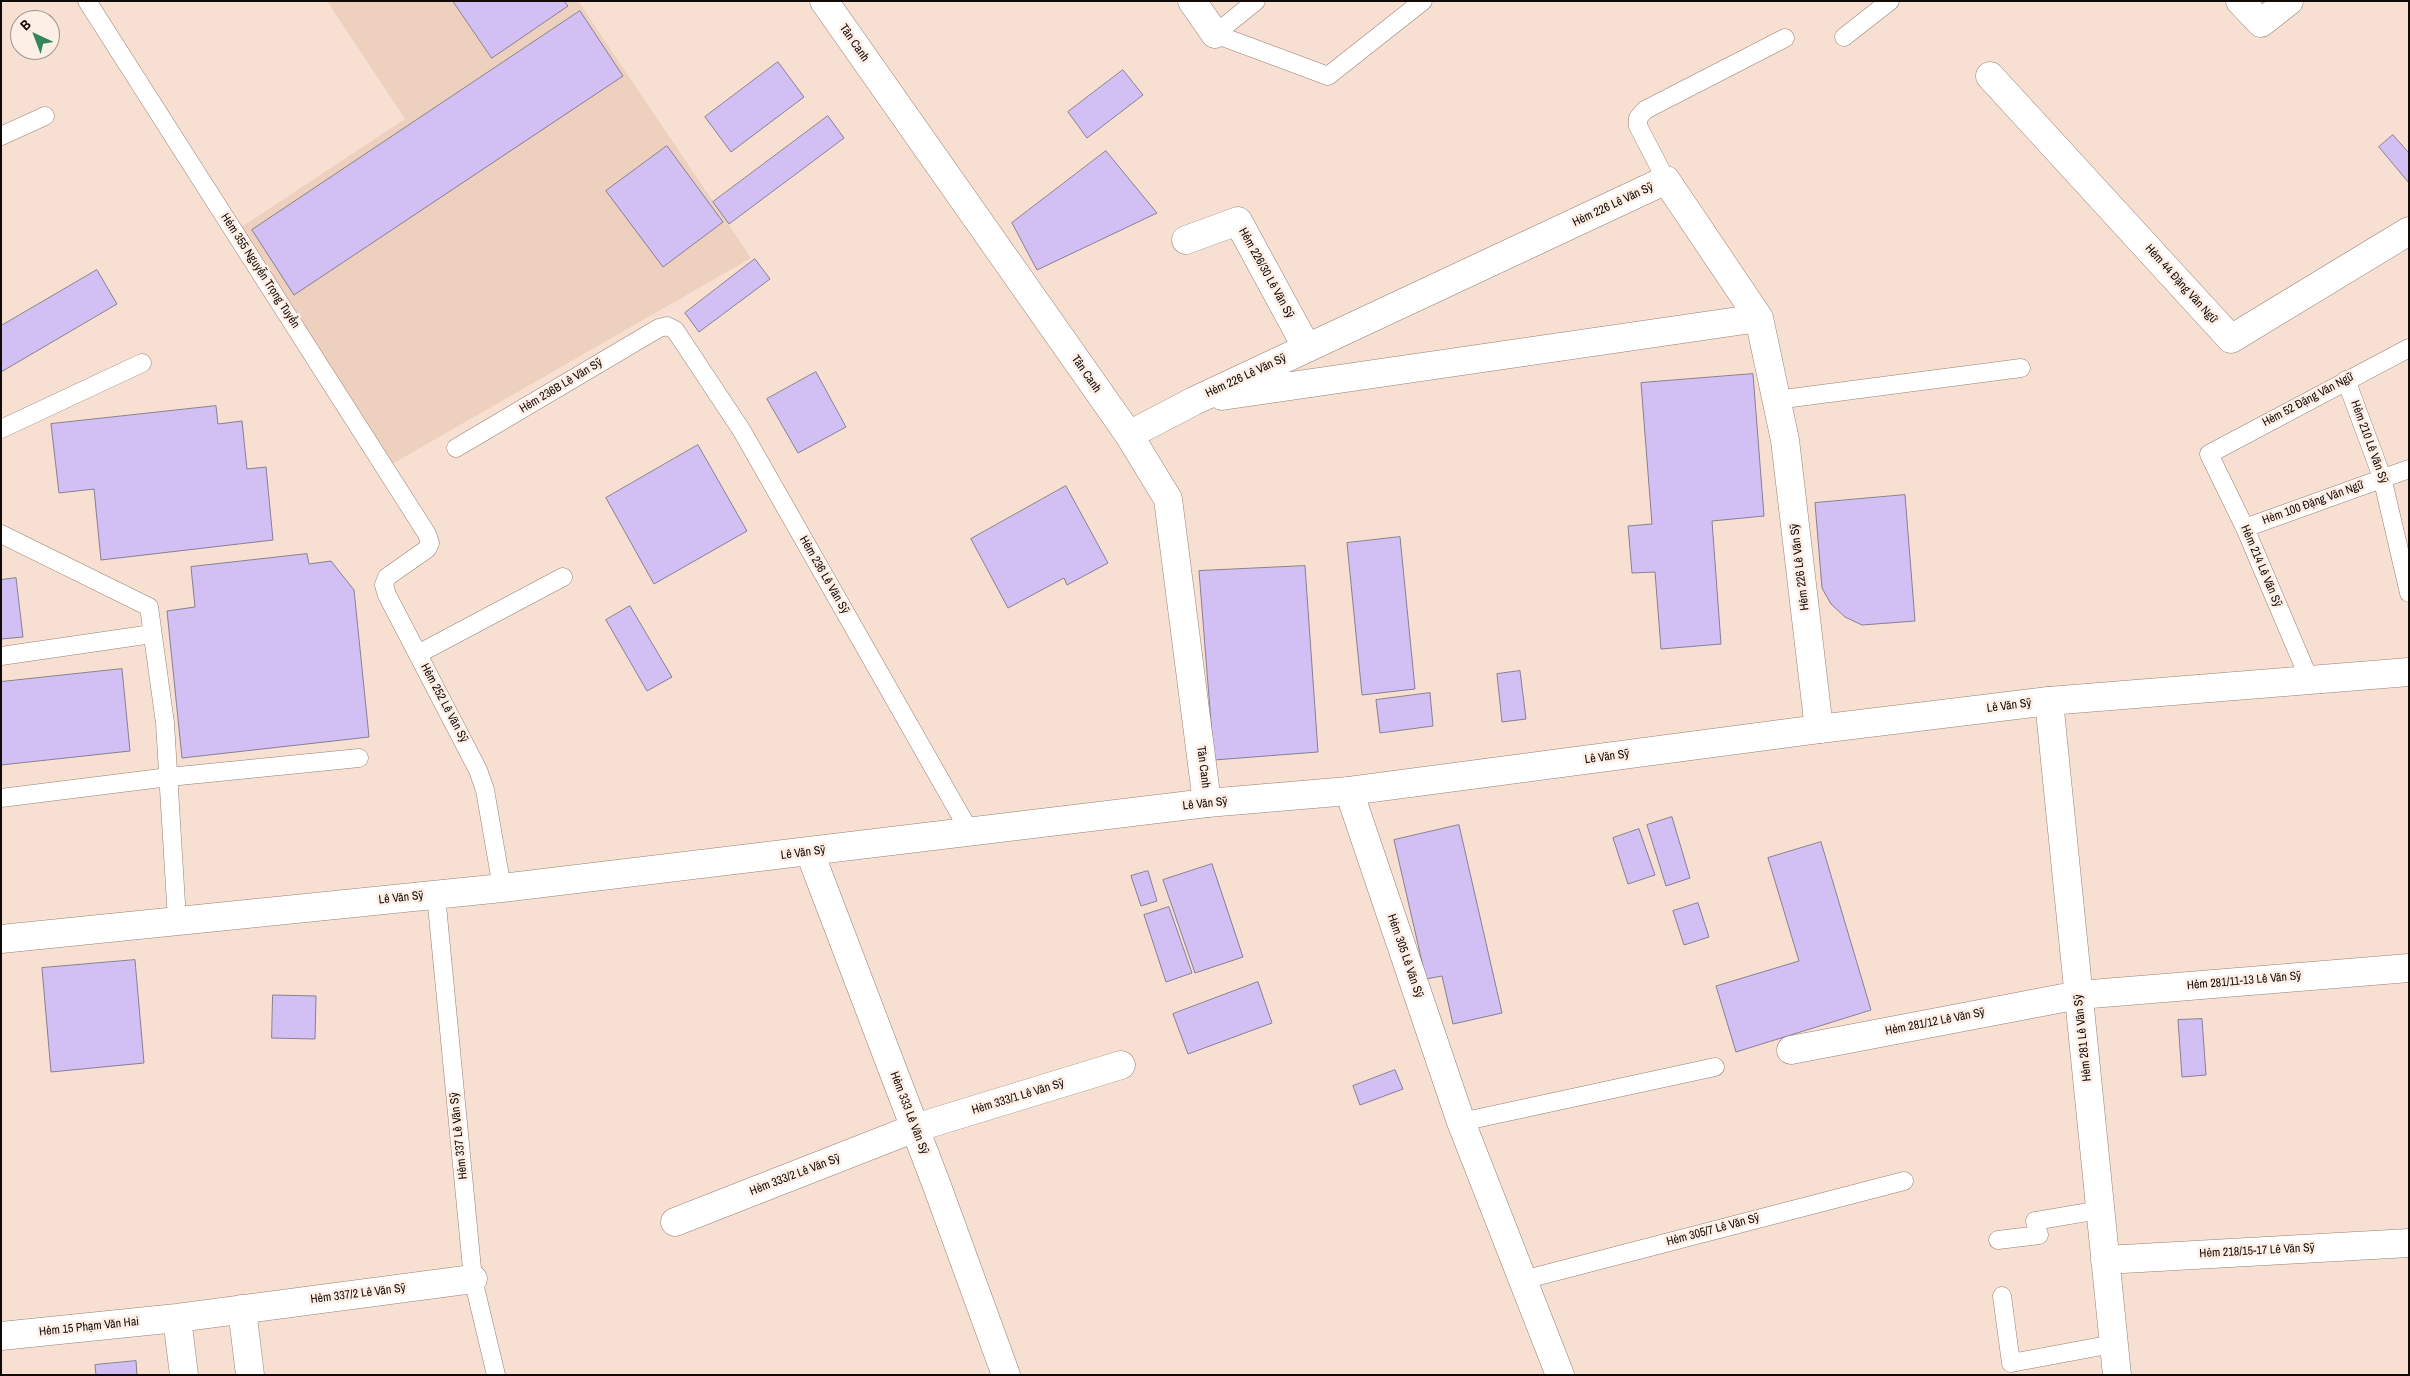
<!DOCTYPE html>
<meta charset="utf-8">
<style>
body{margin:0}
#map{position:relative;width:2410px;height:1376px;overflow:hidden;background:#f7dfd1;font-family:"Archivo Narrow",sans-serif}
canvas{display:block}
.frame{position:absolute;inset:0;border:2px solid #120a06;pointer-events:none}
.north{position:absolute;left:10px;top:10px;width:50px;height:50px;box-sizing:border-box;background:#fdeee6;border:1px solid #9f938c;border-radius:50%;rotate:317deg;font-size:14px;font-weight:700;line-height:20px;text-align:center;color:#120a06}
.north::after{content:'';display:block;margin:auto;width:18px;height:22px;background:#328658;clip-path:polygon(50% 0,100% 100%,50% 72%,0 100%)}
</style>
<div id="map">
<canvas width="2410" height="1376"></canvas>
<div class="frame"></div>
<div class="north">B</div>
</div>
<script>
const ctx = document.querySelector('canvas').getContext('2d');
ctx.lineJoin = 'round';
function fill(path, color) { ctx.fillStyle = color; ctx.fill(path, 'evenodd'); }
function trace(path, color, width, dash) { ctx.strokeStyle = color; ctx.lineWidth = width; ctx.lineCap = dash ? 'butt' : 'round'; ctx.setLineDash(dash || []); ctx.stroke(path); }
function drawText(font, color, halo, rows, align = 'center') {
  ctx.font = font + ' "Archivo Narrow",sans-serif'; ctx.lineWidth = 5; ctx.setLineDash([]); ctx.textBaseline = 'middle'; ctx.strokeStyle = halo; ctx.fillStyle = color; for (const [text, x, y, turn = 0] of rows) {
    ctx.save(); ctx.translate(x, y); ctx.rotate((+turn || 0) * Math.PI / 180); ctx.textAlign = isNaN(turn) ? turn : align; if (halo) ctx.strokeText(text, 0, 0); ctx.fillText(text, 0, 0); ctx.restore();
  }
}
const built = new Path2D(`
 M327 1H578L751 258 392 464 240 228 405 119Z`);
const building = new Path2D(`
 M453 1H564L568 6 492 58Z
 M580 11 623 76 294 295 252 230Z
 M778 62 804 97 731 152 705 117Z
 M1123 70 1143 95 1087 138 1068 112Z
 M828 116 844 138 729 224 713 202Z
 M2393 135 2409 153V183L2379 147Z
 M667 146 723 222 663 267 606 191Z
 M1106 151 1157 213 1037 270 1012 223Z
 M755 259 770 279 699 332 685 313Z
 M97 270 117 304 1 372V326Z
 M816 372 846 427 798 453 767 399Z
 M1753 374 1764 516 1712 521 1721 644 1661 649 1655 572 1632 573 1628 526 1652 524 1641 383Z
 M216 406 218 424 242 421 247 469 266 467 273 540 101 560 94 489 59 493 51 424Z
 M698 445 747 531 654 584 606 498Z
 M1066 486 1108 563 1067 585 1064 578 1008 608 971 539Z
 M1905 495 1915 621 1862 625 1845 617 1831 604 1822 588 1815 503Z
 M1400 537 1415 689 1362 695 1347 543Z
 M307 554 309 564 331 561 354 590 369 737 182 758 167 611 195 607 191 567Z
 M1305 566 1318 752 1214 760 1199 571Z
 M16 578 23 637 1 639V580Z
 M630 606 672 677 647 691 606 620Z
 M122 669 130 751 1 765V682Z
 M1520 671 1526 719 1502 722 1497 674Z
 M1430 693 1433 726 1380 733 1376 700Z
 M1672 817 1690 878 1666 886 1647 825Z
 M1459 825 1502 1013 1453 1024 1442 976 1426 979 1394 840Z
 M1639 829 1655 875 1628 884 1613 838Z
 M1821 842 1871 1010 1736 1052 1716 986 1799 961 1768 858Z
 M1212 864 1243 957 1195 973 1163 880Z
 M1148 871 1157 901 1141 906 1131 876Z
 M1698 903 1709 937 1684 945 1673 911Z
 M1169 907 1192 973 1166 982 1144 915Z
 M135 960 144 1063 51 1072 42 968Z
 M1258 982 1272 1023 1188 1054 1173 1014Z
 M273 995 316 996 315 1039 272 1038Z
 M2202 1019 2206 1075 2182 1077 2178 1020Z
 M1395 1070 1403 1089 1360 1105 1353 1086Z
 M136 1361 137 1375H96L95 1365Z`);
const lane = new Path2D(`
 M87 1 427 534 430 543 427 549 387 577 384 585 387 595 478 770 485 790 502 888
 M1215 34 1328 76 1423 1
 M1215 34 1256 1
 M1844 37 1890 1
 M1 136 45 116
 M1666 180 1638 126V118L1645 110 1785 38
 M2346 380 2382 477 2409 593
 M1776 400 2021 368
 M1 429 142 363
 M456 448 659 328 667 326 675 330 742 431 970 832
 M2245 528 2409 469
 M1 534 149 607 165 723 177 920
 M418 654 563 577
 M1 656 152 634
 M2310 681 2245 528 2209 454 2409 348
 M1 798 169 777 359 758
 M436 895 473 1279 496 1375
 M1461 1122 1715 1067
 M1998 1240 2039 1235 2035 1221 2100 1210
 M1523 1280 1904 1181
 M2002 1296 2011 1363 2113 1344`);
const street = new Path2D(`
 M824 1 1129 435 1168 499 1207 803
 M1192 1 1215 34
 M2240 1 2261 23 2289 1
 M1990 76 2231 339 2409 231
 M1186 240 1238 221 1307 348
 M1222 396 1759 318
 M1129 435 1194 401 1666 180 1759 318 1785 440 1819 729
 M2049 701 2117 1375
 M1349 791 1461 1122 1560 1375
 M810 853 937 1186 1006 1375
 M1791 1050 2079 995 2409 968
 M675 1222 915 1128 1121 1065
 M2105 1260 2409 1243
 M242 1309 250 1375
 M177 1318 184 1375
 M1 1336 177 1318 473 1279`);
const secondary = new Path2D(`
 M1 939 502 888 1207 803 1349 791 1819 729 2049 701 2409 672`);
const streetNames = [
 ["Tân Canh",854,43,55],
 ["Hẻm 226 Lê Văn Sỹ",1613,205,-25],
 ["Hẻm 355 Nguyễn Trọng Tuyển",260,271,57],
 ["Hẻm 226/30 Lê Văn Sỹ",1266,273,61],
 ["Hẻm 44 Đặng Văn Ngữ",2181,284,48],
 ["Tân Canh",1086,374,55],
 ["Hẻm 226 Lê Văn Sỹ",1246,376,-25],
 ["Hẻm 236B Lê Văn Sỹ",561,386,-31],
 ["Hẻm 52 Đặng Văn Ngữ",2308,400,-28],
 ["Hẻm 210 Lê Văn Sỹ",2369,442,70],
 ["Hẻm 100 Đặng Văn Ngữ",2313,503,-20],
 ["Hẻm 214 Lê Văn Sỹ",2261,566,67],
 ["Hẻm 226 Lê Văn Sỹ",1800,567,-97],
 ["Hẻm 236 Lê Văn Sỹ",824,575,60],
 ["Hẻm 252 Lê Văn Sỹ",444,703,62],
 ["Lê Văn Sỹ",2009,706,-7],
 ["Lê Văn Sỹ",1607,757,-8],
 ["Tân Canh",1203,767,83],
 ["Lê Văn Sỹ",1205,804,-6],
 ["Lê Văn Sỹ",803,853,-7],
 ["Lê Văn Sỹ",401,898,-6],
 ["Hẻm 305 Lê Văn Sỹ",1405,956,71],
 ["Hẻm 281/11-13 Lê Văn Sỹ",2244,981,-5],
 ["Hẻm 281/12 Lê Văn Sỹ",1935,1022,-11],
 ["Hẻm 281 Lê Văn Sỹ",2083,1038,-96],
 ["Hẻm 333/1 Lê Văn Sỹ",1018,1097,-17],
 ["Hẻm 333 Lê Văn Sỹ",909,1113,69],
 ["Hẻm 337 Lê Văn Sỹ",459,1136,-96],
 ["Hẻm 333/2 Lê Văn Sỹ",795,1175,-21],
 ["Hẻm 305/7 Lê Văn Sỹ",1713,1230,-15],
 ["Hẻm 218/15-17 Lê Văn Sỹ",2257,1251,-3],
 ["Hẻm 337/2 Lê Văn Sỹ",358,1294,-7],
 ["Hẻm 15 Phạm Văn Hai",89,1327,-6]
];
fill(built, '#eed0be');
fill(building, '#d2c0f5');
trace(building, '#867f94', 1);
trace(lane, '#968074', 19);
trace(street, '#968074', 29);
trace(secondary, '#968074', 29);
trace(lane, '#fff', 18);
trace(street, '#fff', 28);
trace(secondary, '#fff', 28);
drawText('12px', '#120a06', '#fdeee6', streetNames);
</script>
